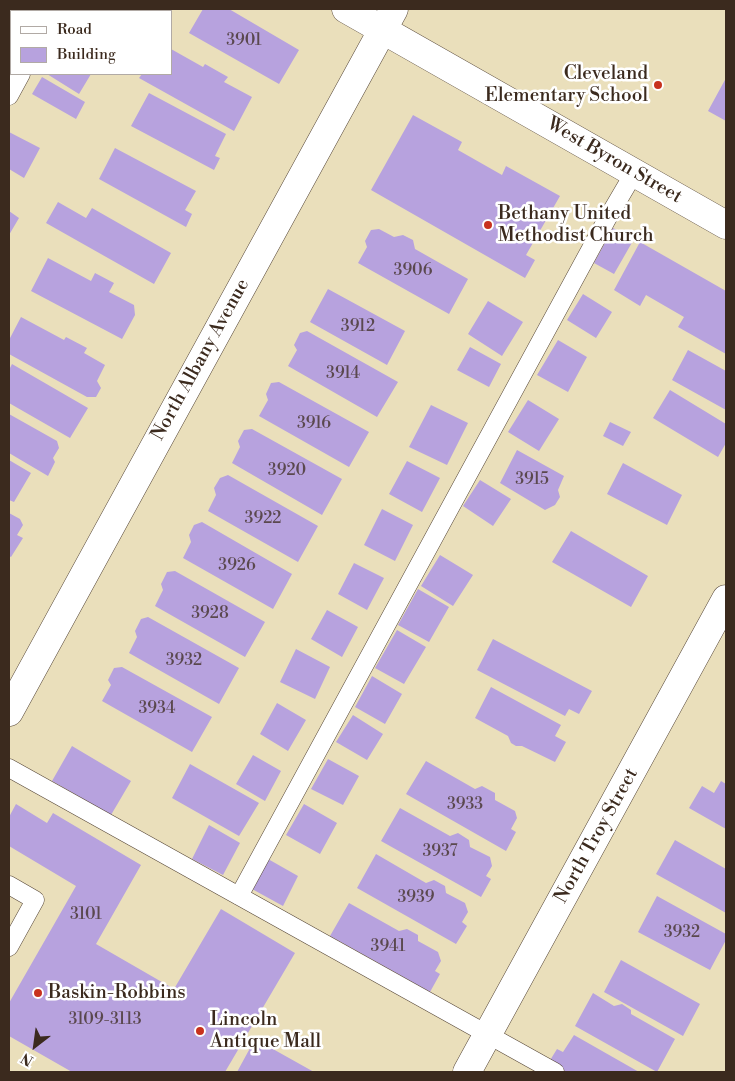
<!DOCTYPE html>
<style>
body{margin:0}
#map{position:relative;width:735px;height:1081px;overflow:hidden;background:#eadfbb;font-family:"Libre Bodoni",serif}
canvas{display:block}
.frame{position:absolute;inset:0;border:10px solid #3b2a1e;pointer-events:none}
.legend{position:absolute;left:10px;top:10px;width:162px;height:65px;box-sizing:border-box;background:#fff;border:1px solid #b1aaa5;margin:0;padding:6px 9px;list-style:none;font-size:15px;color:#3b2a1e}
.legend li{display:flex;align-items:center;gap:10px;height:25px}
.legend b{width:25px;border:1px solid #b1aaa5}
.north{position:absolute;left:10px;top:1021px;width:50px;height:50px;-webkit-text-stroke:4px #fff;paint-order:stroke;rotate:210deg;font-size:14px;font-weight:700;line-height:20px;text-align:center;color:#3b2a1e}
.north::after{content:'';display:block;margin:auto;width:18px;height:22px;background:#3b2a1e;clip-path:polygon(50% 0,100% 100%,50% 72%,0 100%)}
</style>
<div id="map">
<canvas width="735" height="1081"></canvas>
<div class="frame"></div>
<ul class="legend">
<li><b style="height:6px;background:#fff"></b>Road</li>
<li><b style="height:14px;background:#b7a2de"></b>Building</li>
</ul>
<div class="north">N</div>
</div>
<script>
const ctx = document.querySelector('canvas').getContext('2d');
ctx.lineJoin = 'round';
function fill(path, color) { ctx.fillStyle = color; ctx.fill(path, 'evenodd'); }
function trace(path, color, width, dash) { ctx.strokeStyle = color; ctx.lineWidth = width; ctx.lineCap = dash ? 'butt' : 'round'; ctx.setLineDash(dash || []); ctx.stroke(path); }
function drawText(font, color, halo, rows, align = 'center') {
  ctx.font = font + ' "Libre Bodoni",serif'; ctx.lineWidth = 5; ctx.setLineDash([]); ctx.textBaseline = 'middle'; ctx.strokeStyle = halo; ctx.fillStyle = color; for (const [text, x, y, turn = 0] of rows) {
    ctx.save(); ctx.translate(x, y); ctx.rotate((+turn || 0) * Math.PI / 180); ctx.textAlign = isNaN(turn) ? turn : align; if (halo) ctx.strokeText(text, 0, 0); ctx.fillText(text, 0, 0); ctx.restore();
  }
}
const building = new Path2D(`
 M203 9H229L299 50 279 84 189 33Z
 M9 18 11 19V53L9 51Z
 M171 49 203 67 205 64 228 77 224 82 252 97 234 131 139 78 142 74H171Z
 M47 74H91L79 94Z
 M42 77 85 102 76 119 32 94Z
 M726 78V121L708 111Z
 M149 93 226 134 215 156 220 158 214 170 131 126Z
 M413 115 462 142 458 150 502 175 506 166 560 196 526 255 535 260 525 278 371 190Z
 M9 132 40 148 24 178 9 169Z
 M115 148 196 191 185 210 192 214 186 227 99 179Z
 M58 202 86 218 92 208 171 253 154 284 46 223Z
 M9 211 19 218 9 235Z
 M613 228 634 239 614 274 594 263Z
 M379 229 394 237 403 235 413 240 415 249 468 279 449 314 358 263 367 247 365 241 371 230Z
 M640 242 726 291V354L678 327 684 317 646 295 640 306 614 290Z
 M48 258 91 281 95 273 114 283 109 292 134 305 135 315 122 339 31 291Z
 M328 289 405 331 387 365 310 322Z
 M583 294 612 312 596 338 567 320Z
 M488 301 523 322 502 356 468 334Z
 M21 317 64 340 66 337 87 348 84 353 105 365 97 381 101 388 96 397H87L9 354V340Z
 M307 331 398 382 377 417 288 366 297 350 294 345 300 333Z
 M558 340 587 357 568 392 537 375Z
 M470 347 501 364 489 387 457 370Z
 M688 350 726 371V410L672 380Z
 M12 364 88 408 70 438 9 403V370Z
 M279 382 369 432 349 467 259 416 268 400 266 394 271 383Z
 M670 390 726 424V443L718 457 653 418Z
 M528 400 559 419 539 451 508 432Z
 M431 405 468 423 447 465 409 447Z
 M9 414 57 441 59 448 53 458 55 462 48 476 9 453Z
 M610 422 631 432 623 446 603 436Z
 M252 429 342 479 322 515 232 463 240 447 238 441 244 430Z
 M517 450 564 476 558 490 560 497 555 505 545 510 500 483Z
 M9 460 31 473 14 502 9 500Z
 M407 461 440 478 422 512 389 494Z
 M623 463 682 495 667 525 607 494Z
 M228 475 318 526 298 562 208 511 216 495 214 488 220 478Z
 M480 480 511 499 493 526 463 506Z
 M382 509 413 525 395 561 364 545Z
 M9 513 20 519 23 525 17 535 23 538 11 557 9 556Z
 M202 522 292 574 273 609 183 558 191 542 189 535 194 525Z
 M571 531 648 576 631 607 552 562Z
 M440 555 473 575 453 606 421 586Z
 M354 563 384 578 367 610 338 594Z
 M175 571 265 622 245 657 155 606 163 590 161 584 167 572Z
 M418 589 449 607 429 642 398 625Z
 M327 610 358 627 342 657 311 639Z
 M148 617 239 668 219 704 129 653 137 637 135 631 141 619Z
 M397 630 426 647 404 684 375 668Z
 M493 639 592 691 579 714 569 709 565 716 477 670Z
 M296 649 330 667 315 699 280 682Z
 M122 667 212 717 192 752 102 701 111 685 108 680 114 668Z
 M372 676 402 694 385 724 355 707Z
 M491 687 561 725 555 736 566 742 555 762 522 746H516L511 743 508 736 475 718Z
 M277 703 306 720 288 751 260 734Z
 M353 715 383 734 367 760 336 742Z
 M72 746 131 781 111 815 52 781Z
 M253 755 281 771 265 801 236 784Z
 M328 759 359 776 343 805 311 789Z
 M426 761 475 789 482 786 495 793V800L515 811 517 818 511 829 516 832 506 851 406 794Z
 M190 764 259 803 239 836 172 798Z
 M721 781 726 784V829L689 808 702 786 714 793Z
 M16 804 47 823 53 813 141 865 96 944 174 989 221 909 295 953 225 1072H72L9 1036V1003L76 886 9 846V817Z
 M304 804 337 823 320 854 286 835Z
 M400 808 450 836 458 833 469 840 470 847 490 857 492 866 486 876 491 879 481 897 381 841Z
 M209 825 240 843 223 875 192 859Z
 M675 840 726 869V913L656 874Z
 M376 854 426 883 434 880 445 886 446 893 465 903 468 912 462 922 467 926 456 944 357 888Z
 M268 859 298 876 283 906 252 889Z
 M657 896 726 934V940L710 970 638 932Z
 M349 903 399 931 407 929 418 935V941L438 952 441 961 435 971 440 974 430 992 330 936Z
 M621 960 700 1004 683 1036 604 992Z
 M593 993 614 1006 622 1004 631 1010V1014L675 1039 657 1072 575 1026Z
 M574 1035 639 1072H567L549 1062 557 1049 563 1052Z
 M255 1039 314 1072H237Z`);
const service = new Path2D(`
 M55 11 56 9
 M9 96 21 74
 M9 768 555 1072
 M9 885 35 900 9 947
 M239 896 607 219 634 173`);
const minor = new Path2D(`
 M346 9 726 225
 M9 712 394 9
 M467 1072 726 599`);
const markers = [
 [658,85,5,"#c8321e"],
 [488,225,5,"#c8321e"],
 [38,993,5,"#c8321e"],
 [200,1031,5,"#c8321e"]
];
const numberNames = [
 ["3901",244,41],
 ["3906",413,271],
 ["3912",358,327],
 ["3914",343,374],
 ["3916",314,424],
 ["3920",287,471],
 ["3915",532,480],
 ["3922",263,519],
 ["3926",237,566],
 ["3928",210,614],
 ["3932",184,661],
 ["3934",157,709],
 ["3933",465,805],
 ["3937",440,852],
 ["3939",416,898],
 ["3101",86,915],
 ["3932",682,933],
 ["3941",388,947],
 ["3109-3113",105,1020]
];
const poiNames = [
 ["Cleveland",648,74,"right"],
 ["Elementary School",648,96,"right"],
 ["Bethany United",498,214],
 ["Methodist Church",498,236],
 ["Baskin-Robbins",48,993],
 ["Lincoln",210,1020],
 ["Antique Mall",210,1042]
];
const streetNames = [
 ["West Byron Street",614,161,30],
 ["North Albany Avenue",201,360,-61],
 ["North Troy Street",597,836,-61]
];
fill(building, '#b7a2de');
trace(service, '#554536', 19);
trace(minor, '#554536', 29);
trace(service, '#fff', 18);
trace(minor, '#fff', 28);
for (const [x, y, r, color] of markers) { const dot = new Path2D(); dot.arc(x, y, r, 0, 2 * Math.PI); ctx.fillStyle = color; ctx.fill(dot); trace(dot, '#fff', 2); }
drawText('16px', '#5a484e', null, numberNames);
drawText('19px', '#3b2a1e', '#fff', poiNames, 'left');
drawText('19px', '#3b2a1e', '#fff', streetNames);
</script>
